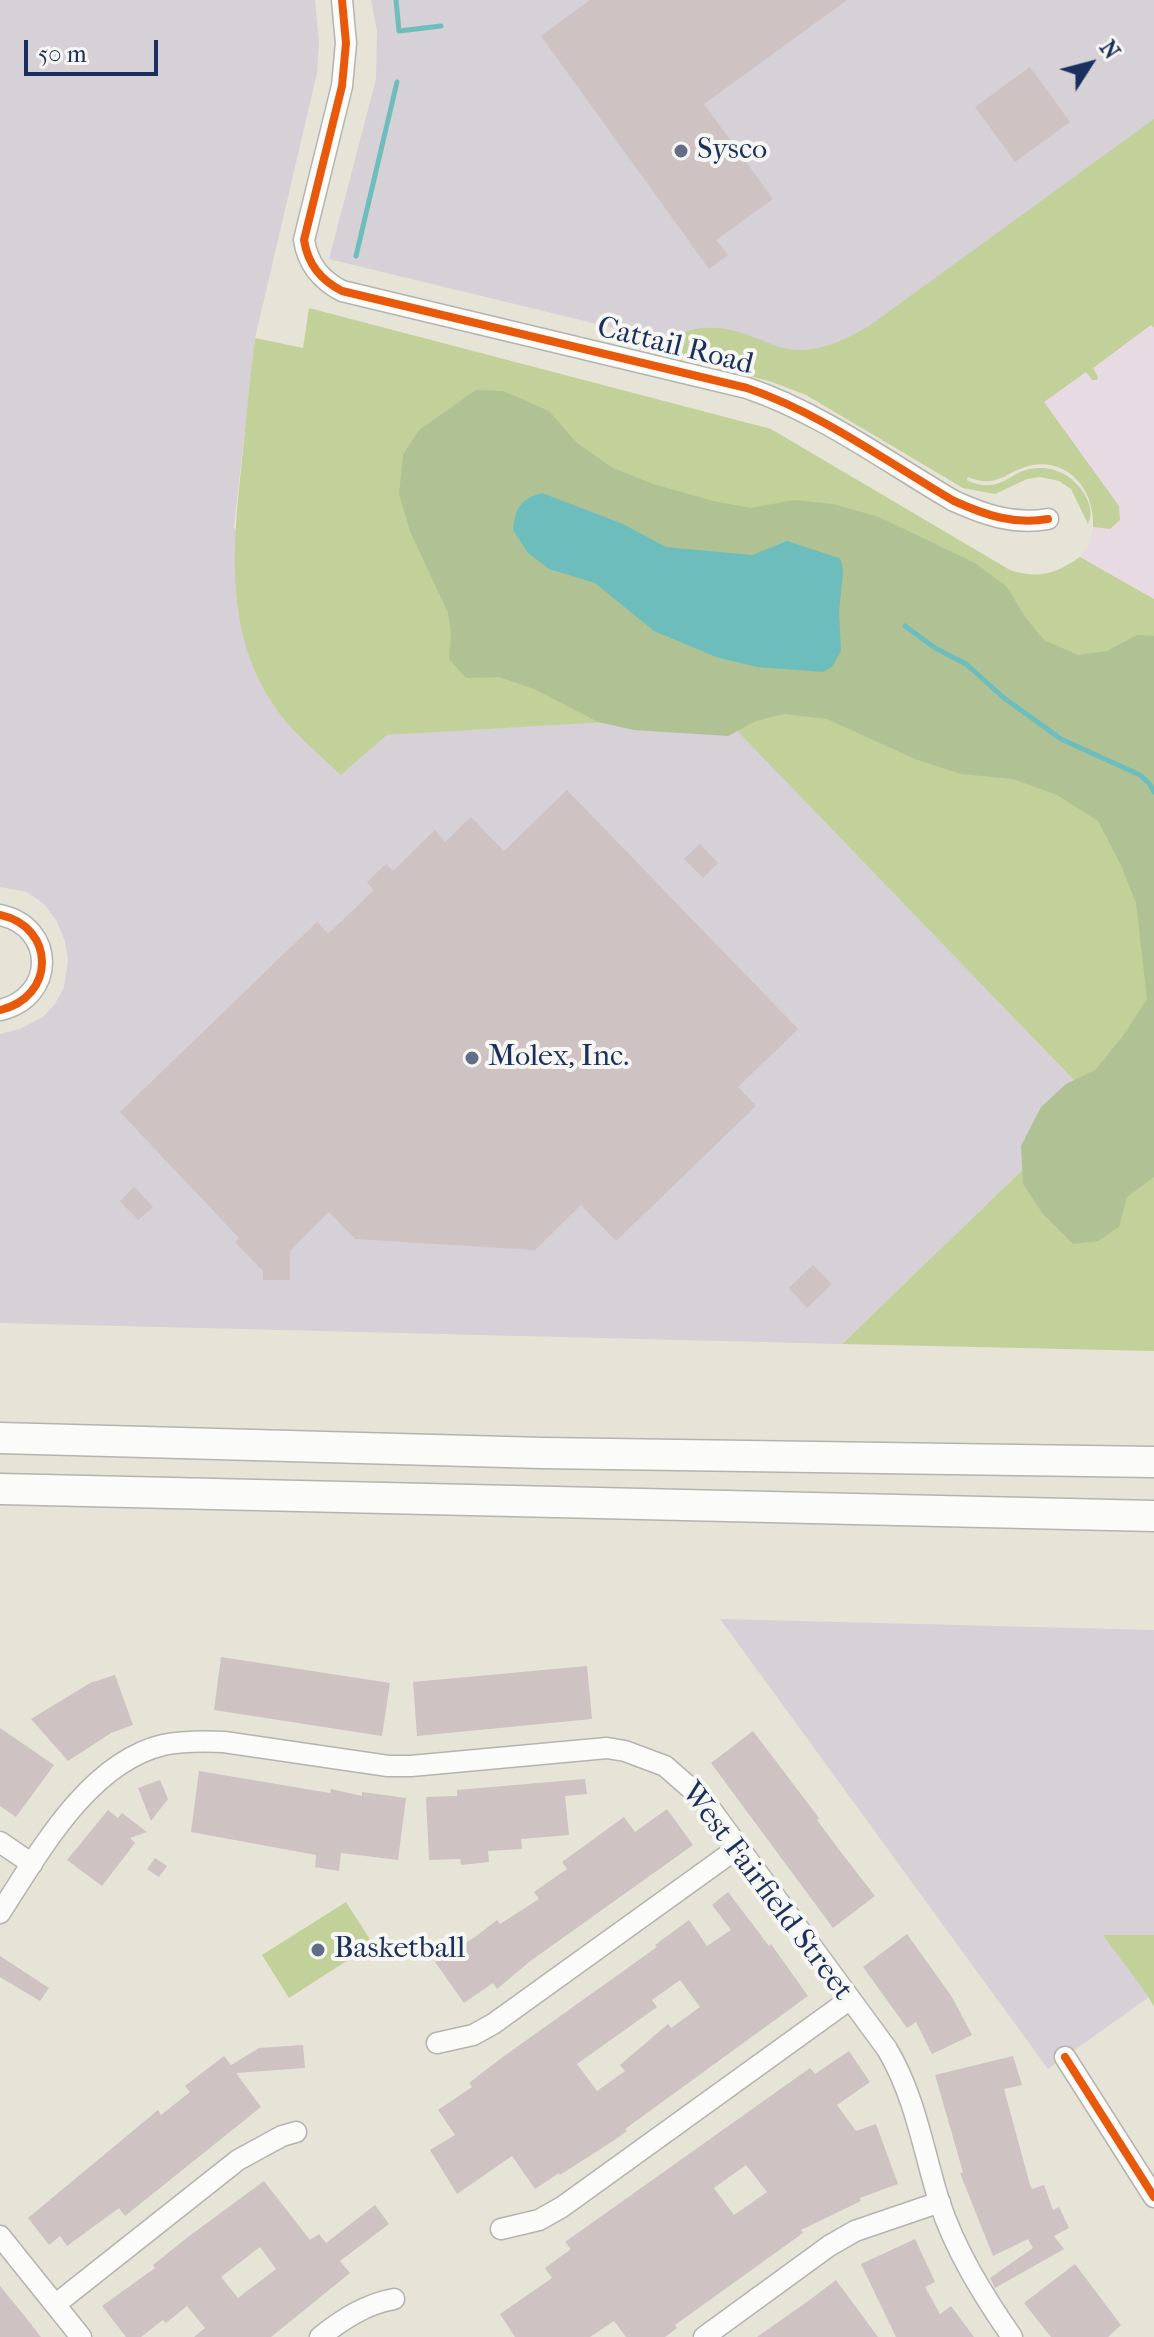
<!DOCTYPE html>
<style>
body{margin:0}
#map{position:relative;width:1154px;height:2337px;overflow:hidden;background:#e6e4d6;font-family:"IM FELL French Canon",serif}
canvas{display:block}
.north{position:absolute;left:1050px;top:24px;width:80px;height:80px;-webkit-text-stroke:6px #f6f6f2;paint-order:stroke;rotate:54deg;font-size:22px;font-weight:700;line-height:32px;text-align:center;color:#1b2f5e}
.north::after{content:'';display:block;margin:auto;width:28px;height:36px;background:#1b2f5e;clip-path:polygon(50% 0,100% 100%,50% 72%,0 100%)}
.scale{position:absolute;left:24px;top:40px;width:134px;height:36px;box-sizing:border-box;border:4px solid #1b2f5e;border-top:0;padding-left:10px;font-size:24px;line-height:28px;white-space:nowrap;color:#1b2f5e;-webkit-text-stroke:6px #f6f6f2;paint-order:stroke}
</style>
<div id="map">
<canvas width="1154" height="2337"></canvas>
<div class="north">N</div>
<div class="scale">50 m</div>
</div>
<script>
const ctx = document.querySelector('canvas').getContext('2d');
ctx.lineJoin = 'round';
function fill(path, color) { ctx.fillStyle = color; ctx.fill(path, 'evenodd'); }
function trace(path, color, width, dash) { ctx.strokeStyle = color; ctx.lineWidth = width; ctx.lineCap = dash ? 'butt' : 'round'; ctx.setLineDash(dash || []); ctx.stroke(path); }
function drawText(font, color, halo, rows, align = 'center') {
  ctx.font = font + ' "IM FELL French Canon",serif'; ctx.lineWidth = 8; ctx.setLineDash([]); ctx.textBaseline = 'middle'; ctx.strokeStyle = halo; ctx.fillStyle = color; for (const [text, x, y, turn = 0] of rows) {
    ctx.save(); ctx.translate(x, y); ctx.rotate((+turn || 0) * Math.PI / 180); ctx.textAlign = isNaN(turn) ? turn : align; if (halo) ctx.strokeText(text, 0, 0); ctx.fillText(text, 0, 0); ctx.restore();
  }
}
const built = new Path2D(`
 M1154 296V599L1080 557 1089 544 1095 520V509L1087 490 1013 399Z`);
const industrial = new Path2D(`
 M0 0H315L319 42 317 73 255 338 234 527 341 775 387 735 722 714 1094 1101 842 1344 0 1323V1034L20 1029 43 1017 55 1004 64 987 68 960 65 941 56 920 44 904 27 892 0 887Z
 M371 0H1154V296L754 362 329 259 376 79 377 31Z
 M720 1619 1154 1630V1935L1152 1937 1104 1935 1149 1997 1048 2069Z`);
const green = new Path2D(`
 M1154 119V328L1151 325 1093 368 1098 377 1097 380H1092L1086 372 1044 402 1119 506 1120 520 1110 529 1093 527C1095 493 1071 459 1033 465 1006 470 998 490 968 477L967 480C974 484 982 486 991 485 1002 484 1010 477 1020 472 1045 462 1071 471 1085 495 1090 504 1093 515 1088 524L1071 489 1059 481 1040 477 1027 479 995 494 963 488 806 395 772 382 661 352V346C689 323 720 324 753 337 764 341 776 347 788 349 817 354 845 340 869 326Z
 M309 308 771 429 1010 570C1038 579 1056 574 1080 557L1154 599V1351L842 1344 1094 1101 722 715 387 735 341 775C318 753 290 731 273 704 224 630 233 544 242 460 246 419 250 379 255 338L303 348Z
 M346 1902 373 1944 289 1998 262 1955Z
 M1103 1935H1154V2007L1148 1996Z`);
const forest = new Path2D(`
 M476 390 503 391 549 411 577 443 613 468 653 484 713 501 751 508 794 500 833 504 879 517 975 563 1007 587 1025 617 1044 640 1078 655 1107 651 1137 635 1154 636V1177L1127 1197 1119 1227 1098 1241 1073 1244 1043 1214 1023 1184 1021 1146 1041 1107 1066 1084 1095 1070 1123 1036 1147 999 1136 903 1121 865 1098 821 1057 795 1013 779 961 774 915 759 827 719 784 714 756 721 728 736 634 730 598 722 534 689 499 677 466 678 449 659 451 633 448 613 410 531 399 494 403 455 419 430Z`);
const water = new Path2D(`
 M542 493 623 524 666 547 752 555 787 541 839 558 842 563 843 572 839 612 841 651 832 667 823 672 757 667 716 657 654 631 595 583 549 569 528 553 513 530C515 509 520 499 542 493Z`);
const stream = new Path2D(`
 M396 0 399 31
 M399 31 441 26
 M356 256 397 82
 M905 626 935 648 966 664 1004 698 1061 739 1140 775 1149 783 1154 792`);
const building = new Path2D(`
 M590 0H847L704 104 773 199 716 240 728 255 709 269 541 36Z
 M1030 67 1070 122 1015 162 975 107Z
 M567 790 798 1029 738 1087 756 1106 616 1241 581 1205 535 1250 355 1239 329 1212 290 1251V1280H263V1271L235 1242 239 1238 120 1112 317 922 328 934 374 890 367 882 386 864 393 871 435 830 445 842 471 817 504 851Z
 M700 844 718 863 703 878 684 859Z
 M134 1187 153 1207 138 1220 120 1201Z
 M813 1265 832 1284 807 1308 789 1288Z
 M221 1657 390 1683 382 1736 214 1710Z
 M587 1666 592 1719 417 1736 413 1682Z
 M115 1675 133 1725 111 1733 68 1761 31 1719 90 1683Z
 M0 1728 54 1765 16 1817 0 1806Z
 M753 1731 819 1818 817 1820 840 1851 875 1896 833 1928 711 1763Z
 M199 1771 330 1793 331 1789 362 1796V1792L406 1798 398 1860 341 1853 339 1871 315 1867 316 1855 191 1832Z
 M585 1779 587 1794 565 1796 569 1835 521 1839 522 1849 488 1851 489 1862 461 1865 460 1859 429 1860 426 1797 457 1796V1790Z
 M160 1780 168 1799 151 1821 138 1788Z
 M667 1809 693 1845 529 1962 497 1989 493 1983 464 2003 435 1962 475 1937 497 1920 500 1924 539 1899 534 1892 567 1869 562 1862 624 1817 635 1832Z
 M108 1810 118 1818 122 1813 147 1832 130 1838 135 1843 102 1886 67 1860Z
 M155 1858 167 1866 159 1877 147 1869Z
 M728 1892 769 1946 771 1944 808 1996 625 2129 627 2131 616 2139 560 2175 559 2173 535 2189 512 2156 457 2194 430 2150 455 2135 438 2110 472 2087 469 2083 500 2059 657 1947 655 1945 689 1920 707 1946 731 1930 712 1905ZM680 1980 700 2007 671 2028 668 2024 620 2065 625 2071 597 2091 577 2064 657 2007 652 2000Z
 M907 1934 952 1997 972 2035 932 2054 916 2022 907 2028 863 1967Z
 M0 1956 49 1988 40 2001 0 1977Z
 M303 2045 305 2068 236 2073 261 2107 125 2216 119 2208 67 2246 60 2236 49 2245 28 2218 158 2110 161 2115 190 2092 185 2086 224 2056 231 2065 259 2048Z
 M849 2051 870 2082 837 2105 856 2131 876 2124 898 2184 860 2198 861 2201 801 2230 803 2233 675 2325 677 2328 665 2337H626L614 2321 590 2337H515L500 2314 552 2278 545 2268 571 2249 565 2242 810 2068 815 2074ZM746 2165 767 2192 734 2215 714 2188Z
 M1013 2056 1022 2085 1004 2089 1030 2185 1032 2189 1044 2185 1053 2210 1059 2207 1069 2228 1054 2236 1064 2249 995 2288 990 2278 1033 2248 1028 2239 993 2256 960 2173 963 2172 935 2075Z
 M264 2181 310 2240 319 2234 326 2243 375 2205 389 2224 340 2261 350 2273 271 2337H194L205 2328 187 2306 166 2323 163 2320 141 2337H126L102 2306 155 2268 153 2265 188 2237ZM260 2247 276 2269 238 2298 221 2277Z
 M915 2239 935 2282 925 2287 940 2314 951 2306 974 2337H896L861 2264Z
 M1075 2264 1121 2325 1108 2337H1051L1024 2303Z
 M836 2280 878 2337H757L811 2299Z
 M0 2286 23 2314 41 2337H0Z`);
const minor = new Path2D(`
 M342 0 346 43 342 86 304 240C308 265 321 280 342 291L747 388C821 413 887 462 954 501 985 515 1014 525 1048 519
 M0 915C56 927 56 997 0 1010
 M0 1842 32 1864
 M0 1913C39 1853 88 1763 163 1745 183 1741 203 1741 224 1742L388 1766H411L607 1748 625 1751 665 1766 704 1800 887 2049C915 2096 923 2149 939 2201 955 2250 983 2295 1012 2337
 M437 2043 473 2035 493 2024 739 1847
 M1065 2057 1154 2197
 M501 2229 539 2220 562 2207 849 2000
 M0 2236 81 2337
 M56 2304 238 2160 282 2136 296 2132
 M320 2337C343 2319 366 2304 394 2299
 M704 2337 829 2246 855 2231 940 2202`);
const highway = new Path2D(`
 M0 1438 542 1453 1154 1462
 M0 1489 1154 1516`);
const cycleway = new Path2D(`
 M342 0 346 43 342 86 304 240C308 265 321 280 342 291L747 388C821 413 887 462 954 501 985 515 1014 525 1048 519
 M0 915C56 927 56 997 0 1010
 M1065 2057 1154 2197`);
const markers = [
 [681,151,8,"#626e88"],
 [472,1058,8,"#626e88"],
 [318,1950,8,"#626e88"]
];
const poiNames = [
 ["Sysco",697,151],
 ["Molex, Inc.",488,1058],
 ["Basketball",334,1950]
];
const streetNames = [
 ["Cattail Road",675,347,14],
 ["West Fairfield Street",766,1892,53]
];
fill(built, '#e8dae3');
fill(industrial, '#d6d0d7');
fill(green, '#c2d099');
fill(forest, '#b0c293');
fill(water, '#6ebdbd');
trace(stream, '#6ebdbd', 5);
fill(building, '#cec2c3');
trace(minor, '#b3b4b0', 23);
trace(highway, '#b3b4b0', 33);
trace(minor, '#fbfbf9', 20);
trace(highway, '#fbfbf9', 30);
trace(cycleway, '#e8590c', 8);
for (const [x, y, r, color] of markers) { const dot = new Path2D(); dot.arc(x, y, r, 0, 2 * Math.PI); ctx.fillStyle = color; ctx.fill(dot); trace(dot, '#f6f6f2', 3); }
drawText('30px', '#1b2f5e', '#f6f6f2', poiNames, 'left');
drawText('30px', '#1b2f5e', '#f6f6f2', streetNames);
</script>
